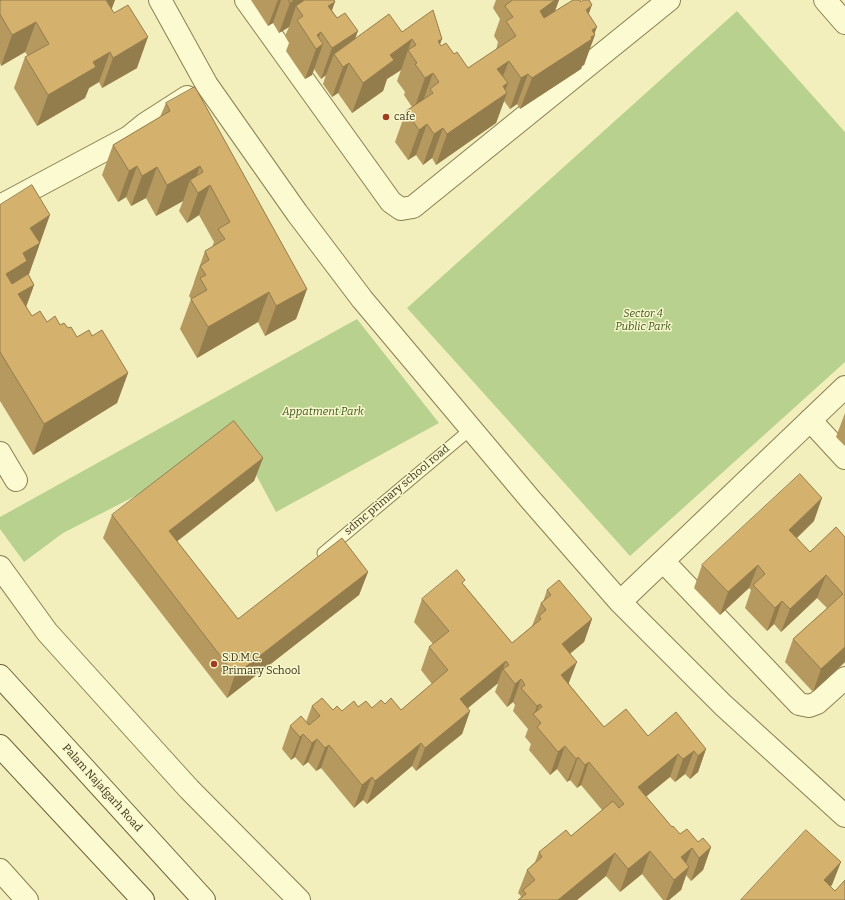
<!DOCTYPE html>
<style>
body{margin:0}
canvas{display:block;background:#f2efbc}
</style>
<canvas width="845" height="900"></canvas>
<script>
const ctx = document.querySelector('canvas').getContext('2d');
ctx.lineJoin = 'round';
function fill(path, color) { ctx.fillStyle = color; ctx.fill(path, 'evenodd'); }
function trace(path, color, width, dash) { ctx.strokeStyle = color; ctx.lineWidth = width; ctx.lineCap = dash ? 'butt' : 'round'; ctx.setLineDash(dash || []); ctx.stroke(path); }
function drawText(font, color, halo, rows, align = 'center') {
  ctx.font = font + ' Bitter,serif'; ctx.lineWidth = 3; ctx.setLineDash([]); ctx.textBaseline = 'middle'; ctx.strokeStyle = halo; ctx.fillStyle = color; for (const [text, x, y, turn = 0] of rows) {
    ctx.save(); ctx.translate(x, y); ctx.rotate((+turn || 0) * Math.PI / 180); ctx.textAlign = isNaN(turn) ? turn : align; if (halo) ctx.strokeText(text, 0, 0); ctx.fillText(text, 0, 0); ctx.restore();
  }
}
const green = new Path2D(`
 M737 11 845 132V362L630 556 407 308Z
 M357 319 439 423 276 512 239 443 63 533 24 562 0 529V517Z`);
const lane = new Path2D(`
 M323 553 471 429`);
const street = new Path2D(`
 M160 0 207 85 297 213 362 299 530 499 620 602 723 705 845 816
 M246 0 391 202 401 209 413 207 669 0
 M825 0 845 23
 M0 206 129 137 145 124 187 97
 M810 420 845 458
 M0 453 16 480
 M663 561 799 704 809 706 817 703 845 678
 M0 567 47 632 189 789 299 900
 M620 602 845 387
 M0 870 27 900`);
const secondary = new Path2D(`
 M0 676 204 900
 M0 746 143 900`);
const wall = new Path2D(`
 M0 0H115L111 9 137 68 102 88 99 82 89 88 85 98 37 126 14 88 25 57 28 56 25 52 1 66 0 63Z
 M251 0H334L332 10 337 18 355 38 402 32 440 45 441 46 454 54 468 68 496 50 498 42 494 36 500 19 493 8 496 0H559L555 11 589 14 594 34 584 65 582 66 581 69 520 109 517 104 510 109 504 101 496 123 436 165 432 158 423 165 416 155 408 160 395 142 406 111 412 107 404 95 405 92 397 81 401 70 387 79 383 91 352 113 338 93 332 97 323 84 326 75 321 79 314 69 312 75 305 79 286 51 289 43 285 36 289 27 279 33 273 23 268 26Z
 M166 103 307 289 296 319 265 336 258 322 197 358 180 329 191 299 189 296 194 283V282L205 251 212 247 214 242 199 215 187 223 179 211 183 201 156 216 146 198 131 206 126 197 118 202 102 175 113 145 160 117Z
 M0 205 39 246 29 274H28L34 285 26 307 32 316 47 322 60 325 68 328 77 337 92 336 128 373 117 403 33 455 0 401Z
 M845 413V446L836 437Z
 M263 458 254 481 177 541 238 619 368 572 359 595 227 698 103 538 112 515Z
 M814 521 797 538 810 552 845 537V662L813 692 785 662 793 639 827 608 817 598 781 632 774 624 767 631 745 608 751 590 749 588 720 615 694 588 702 565Z
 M464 585 512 643 532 626 541 603 543 602 547 590 592 619 584 642 570 654 569 684 604 727 648 736 706 749 698 772 690 779 685 774 675 782 670 777 646 796 672 827 680 834 711 847 703 870 691 881 686 875 681 890 669 900H663L642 874 620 892 606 876 577 900H518L520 899 521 896 518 893 527 870 535 862 539 852 571 836 602 810 581 785 577 788 570 780 567 782 557 769 550 775 529 750 531 744 525 737 528 729 513 711 515 705 513 702 507 707 495 692 498 684H497L468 708 470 711 462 734 416 771 412 766 367 804 363 800 354 808 321 768 316 771 308 762 303 766 295 757 291 760 282 749 290 726 306 722 312 706 333 710 342 711 358 707 372 708 385 704 401 710 432 684 421 670 429 647 433 644 414 622 422 599Z`);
const shadedWall = new Path2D(`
 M103 0H115L108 19Z
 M278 0H281L273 23 268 26Z
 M294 0H303L299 11 296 6 289 27 279 33 290 3Z
 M555 0H559L549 27 540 11Z
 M335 2 324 32H321L315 47 314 45 328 6Z
 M592 5 581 35 586 10Z
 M36 22 25 52 1 66 12 35Z
 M597 27 594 35H595L584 65 582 66 581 69 520 109 532 78 592 30Z
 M358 31 347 61 334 54 326 75 321 79 332 48Z
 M148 37 137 68 102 88 113 58Z
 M412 39 401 70 387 79 383 91 352 113 363 83 390 55Z
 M442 39 431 69 438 41Z
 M323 44 312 75 305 79 316 49Z
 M110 52 99 82 89 88 85 98 37 126 48 95 93 62Z
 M509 61 497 91V69Z
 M349 63 338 93 332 97 343 67Z
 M433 73 422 104 414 109 425 78Z
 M528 74 517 104 510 109 521 78Z
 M508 83 503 96 507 93 496 123 436 165 447 134 503 86Z
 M427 124 416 155 408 160 419 130Z
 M443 128 432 158 423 165 434 134Z
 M137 166 126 197 118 202 129 171Z
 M200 166 193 186 190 180 183 201 156 216 167 185Z
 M157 167 146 198 131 206 142 176Z
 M210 185 199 215 187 223 198 193Z
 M50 215 29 274 21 278 16 292 6 274 30 228Z
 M34 285 23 315 18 294Z
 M307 289 296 319 265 336 276 306Z
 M269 292 258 322 197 358 208 327Z
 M128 373 117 403 33 455 44 424Z
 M263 458 254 481 161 554 169 531Z
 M822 498 814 521 781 553 789 530Z
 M758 565 749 588 720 615 728 592Z
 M368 572 359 595 227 698 235 675Z
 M826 575 817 598 781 632 790 609Z
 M782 601 774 624 767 631 775 608Z
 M592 619 584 642 553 667 562 644Z
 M845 647V662L813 692 821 669Z
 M506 661 497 684 451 722 460 699Z
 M577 662 568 685 561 675Z
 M521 679 513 702 507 707 515 684Z
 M540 704 535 716 534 714 537 706Z
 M470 711 462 734 416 771 425 748Z
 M303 734 295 757 291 760 300 737Z
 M317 739 308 762 303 766 312 743Z
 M421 743 412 766 367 804 375 781Z
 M329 745 321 768 316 771 325 748Z
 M565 746 557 769 550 775 558 752Z
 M706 749 698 772 690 779 698 756Z
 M694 751 685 774 675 782 683 759Z
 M678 754 670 777 630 810 638 787Z
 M578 757 570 780 567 782 576 759Z
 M589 762 581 785 577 788 585 765Z
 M372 777 363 800 354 808 362 785Z
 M711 847 703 870 691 881 699 858Z
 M692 848 683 871 673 880 681 857Z
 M650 851 642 874 620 892 628 869Z
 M615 853 606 876 577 900H558Z
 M841 862 832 885 818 900 824 880Z
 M689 867 681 890 669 900H666L674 880Z`);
const building = new Path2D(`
 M2 0H106L114 13 128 5 148 37 113 58 110 52 93 62 96 67 48 95 25 57 49 44 36 22 12 35 0 14V1Z
 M289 0H294L290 3Z
 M305 0H334L335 2 328 6 337 18 345 13 358 31 332 48 321 32 317 35 323 44 316 49 297 20 303 16 296 6Z
 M513 0H555L540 11 544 18 573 0H580L581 2 583 0H589L592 5 586 10 597 27 592 30 595 35 591 37 592 39 532 78 528 74 521 78 509 61 497 69 508 83 503 86 507 93 447 134 443 128 434 134 427 124 419 130 406 111 433 93 430 89 439 82 433 73 425 78 415 64 417 63 408 50 416 45 412 39 390 55 394 60 363 83 349 63 343 67 334 54 389 14 402 32 433 10 442 39 438 41 441 46 446 43 454 54 457 52 468 68 516 36 506 21 513 17 505 6Z
 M195 87 307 289 276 306 269 292 208 327 191 299 207 290 200 278 206 275 200 266 209 260 205 251 225 239 218 229 230 222 210 185 198 193 190 180 203 172 200 166 167 185 157 167 142 176 137 166 129 171 113 145 170 111 166 103Z
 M32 185 50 215 30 228 40 243 23 253 27 261 6 274 12 284 28 274 34 285 18 294 32 316 40 311 47 322 55 316 60 325 64 323 68 328 71 327 77 337 89 330 92 336 102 330 128 373 44 424 0 352V205Z
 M234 421 263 458 169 531 238 619 342 538 368 572 235 675 112 515Z
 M800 474 822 498 789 530 810 552 836 527 845 537V647L821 669 793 639 843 594 826 575 790 609 782 601 775 608 753 585 765 574 758 565 728 592 702 565Z
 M457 570 465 580 462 583 512 643 541 619 539 616 546 610 541 603 551 595 547 590 559 580 592 619 562 644 577 662 561 675 604 727 626 709 648 736 676 712 706 749 698 756 694 751 683 759 678 754 638 787 672 827 673 826 680 834 687 829 698 842 703 838 711 847 699 858 692 848 681 857 689 867 674 880 650 851 628 869 615 853 558 900H518L526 894 523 890 535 880 527 870 542 857 539 852 566 830 571 836 613 801 619 808 624 804 589 762 585 765 578 757 576 759 565 746 558 752 537 727 541 723 533 714 542 707 540 704 537 706 521 688 525 685 521 679 515 684 503 669 509 665 506 661 460 699 470 711 425 748 421 743 375 781 372 777 362 785 329 745 325 748 317 739 312 743 303 734 300 737 290 726 301 716 309 725 320 716 312 706 322 698 333 710 337 706 342 711 354 701 358 707 366 701 372 708 381 700 385 704 391 698 401 710 448 670 429 647 449 631 422 599Z
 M806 830 841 862 824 880 835 891 845 880V900H741Z`);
const markers = [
 [386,117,4,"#a03d1e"],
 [214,664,4,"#a03d1e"]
];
const poiNames = [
 ["cafe",394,117],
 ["S.D.M.C.",222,658],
 ["Primary School",222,671]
];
const parkNames = [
 ["Sector 4",643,314],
 ["Public Park",643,327],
 ["Appatment Park",323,412]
];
const streetNames = [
 ["sdmc primary school road",397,490,-40],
 ["Palam Najafgarh Road",102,788,48]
];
fill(green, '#b9d18f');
trace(lane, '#8b7f54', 13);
trace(street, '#8b7f54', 24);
trace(secondary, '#6c5f37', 24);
trace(lane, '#fcfad0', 11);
trace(street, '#fcfad0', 22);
trace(secondary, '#fcfad0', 22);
fill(wall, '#b6995f');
fill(shadedWall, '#947d4d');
fill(building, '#d4b26e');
trace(building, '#947d4d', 1);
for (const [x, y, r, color] of markers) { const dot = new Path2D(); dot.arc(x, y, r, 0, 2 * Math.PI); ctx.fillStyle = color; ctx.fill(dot); trace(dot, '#f9f7cc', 1.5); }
drawText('11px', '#39301a', '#f9f7cc', poiNames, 'left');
drawText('italic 11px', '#3b571f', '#f9f7cc', parkNames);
drawText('11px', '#39301a', '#f9f7cc', streetNames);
</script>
